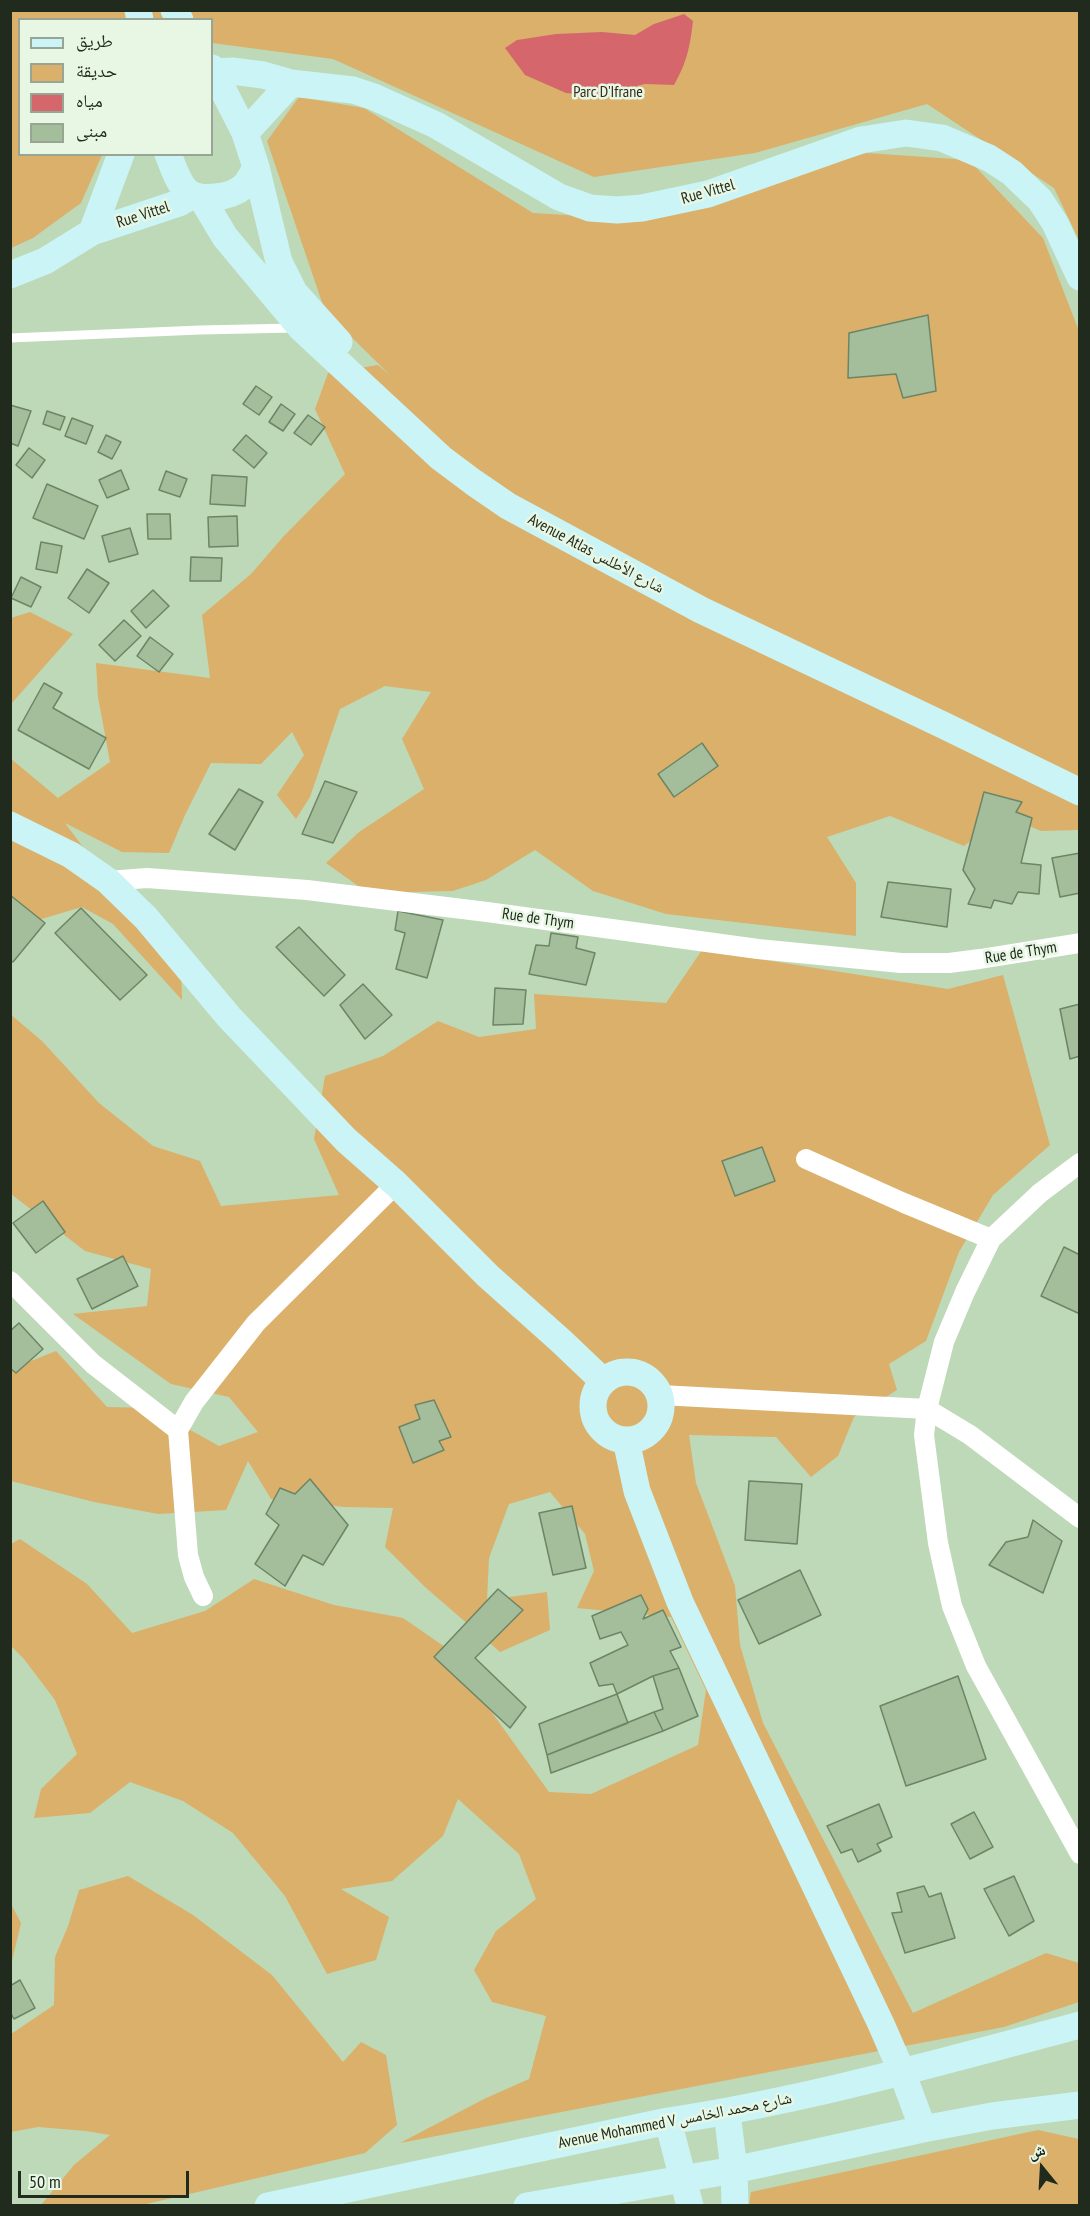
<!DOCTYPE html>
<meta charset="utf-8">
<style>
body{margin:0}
#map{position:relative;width:1090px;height:2216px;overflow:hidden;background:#bed9b7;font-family:"PT Sans Narrow","Noto Naskh Arabic",sans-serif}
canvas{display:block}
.frame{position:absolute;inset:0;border:12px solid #202b1e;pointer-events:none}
.legend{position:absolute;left:18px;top:18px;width:195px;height:138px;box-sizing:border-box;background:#e8f6e4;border:2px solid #98a595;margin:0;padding:8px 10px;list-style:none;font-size:18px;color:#202b1e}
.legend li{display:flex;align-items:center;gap:12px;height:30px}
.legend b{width:30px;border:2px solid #98a595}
.north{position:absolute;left:1012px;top:2138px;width:60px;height:60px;-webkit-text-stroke:4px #e8f6e4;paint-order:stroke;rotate:342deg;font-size:16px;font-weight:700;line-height:24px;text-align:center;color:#202b1e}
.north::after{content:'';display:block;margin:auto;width:21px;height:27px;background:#202b1e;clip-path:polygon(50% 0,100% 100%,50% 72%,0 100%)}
.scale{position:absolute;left:18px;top:2171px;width:171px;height:27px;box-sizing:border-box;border:3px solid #202b1e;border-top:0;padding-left:8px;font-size:18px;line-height:21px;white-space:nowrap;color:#202b1e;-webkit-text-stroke:4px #e8f6e4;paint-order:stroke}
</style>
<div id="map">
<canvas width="1090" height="2216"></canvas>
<div class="frame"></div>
<ul class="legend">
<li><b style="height:8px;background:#caf4f5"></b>طريق</li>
<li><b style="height:16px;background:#dab06a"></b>حديقة</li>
<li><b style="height:16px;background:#d5676c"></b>مياه</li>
<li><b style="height:16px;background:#a4be9c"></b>مبنى</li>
</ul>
<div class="north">ش</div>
<div class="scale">50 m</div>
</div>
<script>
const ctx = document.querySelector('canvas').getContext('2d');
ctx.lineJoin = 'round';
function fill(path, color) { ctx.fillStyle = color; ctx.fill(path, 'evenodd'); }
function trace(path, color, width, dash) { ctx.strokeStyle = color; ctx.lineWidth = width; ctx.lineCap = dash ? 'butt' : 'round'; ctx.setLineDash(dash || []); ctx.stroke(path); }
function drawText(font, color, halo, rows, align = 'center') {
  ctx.font = font + ' "PT Sans Narrow","Noto Naskh Arabic",sans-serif'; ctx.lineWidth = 5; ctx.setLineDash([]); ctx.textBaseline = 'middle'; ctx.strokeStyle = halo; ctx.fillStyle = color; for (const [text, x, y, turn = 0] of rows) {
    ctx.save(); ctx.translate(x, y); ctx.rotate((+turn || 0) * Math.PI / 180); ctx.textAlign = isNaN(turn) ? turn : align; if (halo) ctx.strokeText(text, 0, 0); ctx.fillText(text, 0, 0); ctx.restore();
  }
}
const green = new Path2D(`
 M11 11H1079V240L1054 188 927 104 755 153 594 177 333 59 212 43V20H20V154L102 155 81 203 33 238 11 248Z
 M299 97 364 108 533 213 631 219 867 153 969 160 1043 238 1079 331V830L1041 831 1004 815 964 846 890 816 827 837 856 883V936L666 914 593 891 535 850 486 880 453 891 368 893 326 863 359 832 424 789 402 739 431 692 385 686 340 709 310 797 296 819 277 795 304 755 292 732 261 764 211 763 185 815 169 853 122 852 65 823 124 902 181 969 182 1000 113 924 82 907 38 920 11 899 10 758 58 798 110 762 98 697 96 663 210 678 202 615 251 574 283 537 345 474 315 409 328 373 378 365 391 376 325 311 267 141Z
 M30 612 73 634 11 704V618Z
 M702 950 948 989 1003 975 1050 1145 993 1195 959 1252 926 1341 889 1364 897 1390 854 1417 838 1456 811 1477 776 1437 689 1435 696 1483 735 1586 740 1645 763 1723 913 2013 1046 1953 1079 1963V2002L1004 2027 400 2143 484 2099 529 2079 546 2016 492 2002 474 1970 496 1931 536 1899 519 1854 458 1799 443 1836 392 1881 341 1889 389 1917 376 1960 327 1974 285 1896 233 1833 183 1801 130 1782 90 1813 34 1818 41 1789 77 1754 55 1700 24 1659 11 1646V1544L20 1539 87 1584 132 1633 205 1611 254 1579 334 1605 403 1618 445 1647 549 1792 591 1794 698 1745 706 1690 671 1617 577 1608 594 1571 585 1534 550 1492 509 1504 489 1558 487 1600 547 1592 550 1630 500 1652 425 1587 385 1547 393 1508 344 1507 271 1499 248 1461 226 1510 158 1514 94 1502 11 1481V1369L56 1351 107 1407 151 1408 219 1446 258 1432 229 1397 171 1384 73 1314 147 1306 151 1269 85 1251 11 1194 10 1014 42 1041 99 1103 153 1146 200 1161 221 1206 339 1195 314 1139 325 1076 383 1056 438 1021 479 1037 536 1029 534 994 666 1003Z
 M128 1876 193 1915 272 1975 343 2062 361 2042 386 2055 397 2125 365 2153 142 2205H41L74 2165 110 2135 86 2131 38 2127 11 2132V2034L54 2005 55 1957 68 1926 79 1890Z
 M11 1904 21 1923 11 1965Z
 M1038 2130 1079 2139V2205H749L751 2192Z`);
const water = new Path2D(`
 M684 14 693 21C690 47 687 62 674 85L645 84 596 96 566 93 525 75 505 48 517 40 556 34 602 32 635 35 654 24Z`);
const building = new Path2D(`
 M928 315 936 391 903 398 896 374 848 378 849 333Z
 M256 386 272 397 259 415 243 404Z
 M281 404 295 414 283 431 269 422Z
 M10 405 31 411 18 446 10 443Z
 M47 411 65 417 60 430 43 424Z
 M308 415 325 427 311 445 294 433Z
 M72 418 93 426 86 444 65 436Z
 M106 435 121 442 112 459 98 452Z
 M246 435 267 453 254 468 233 450Z
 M29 448 45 460 32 478 16 465Z
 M121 470 129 489 107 498 99 480Z
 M166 471 187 479 180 497 159 490Z
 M212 475 247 477 245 506 210 504Z
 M47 484 98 506 84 539 33 518Z
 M147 514H170L171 539H148Z
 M237 516 238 546 209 547 208 517Z
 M130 528 138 554 109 562 102 536Z
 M41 542 62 546 57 573 36 569Z
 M191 557 222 558 221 581H190Z
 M87 569 109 583 89 613 68 598Z
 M21 577 41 587 31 607 11 598Z
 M153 590 169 606 146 628 131 611Z
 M124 620 141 636 115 661 99 645Z
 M150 637 173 654 159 672 137 656Z
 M44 683 62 693 53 708 106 738 89 769 18 730Z
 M702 743 718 766 674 797 658 774Z
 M325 781 357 792 333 843 302 834Z
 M239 789 263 802 235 850 209 834Z
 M984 792 1022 802 1016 812 1032 818 1021 863 1041 865 1039 894 1018 892 1012 904 994 900 991 908 968 904 975 889 963 870Z
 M1080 853V893L1060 897 1052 858Z
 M888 882 951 889 947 927 881 917Z
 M10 895 45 923 13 962 10 960Z
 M81 908 147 975 120 1000 55 933Z
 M398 911 443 920 427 978 396 969 405 933 395 930Z
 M299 927 345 975 324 996 276 947Z
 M551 933 578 937 576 948 595 953 586 985 529 974 536 945 549 946Z
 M363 984 392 1015 365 1039 340 1005Z
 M495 988 526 990 523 1024 493 1025Z
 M1080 1004V1056L1070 1059 1060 1009Z
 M762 1147 775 1181 735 1196 722 1161Z
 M43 1201 65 1232 36 1253 13 1223Z
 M1064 1247 1080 1255V1314L1041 1296Z
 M123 1256 138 1286 92 1309 77 1279Z
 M19 1323 43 1349 16 1373 10 1368V1331Z
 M434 1400 451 1437 439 1441 444 1450 413 1463 399 1427 420 1419 415 1405Z
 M310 1479 348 1525 323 1565 303 1555 285 1586 255 1564 279 1525 266 1514 280 1488 295 1494Z
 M749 1481 802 1484 797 1544 745 1540Z
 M572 1506 586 1568 553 1575 539 1513Z
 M1033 1520 1062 1541 1043 1593 989 1565 1006 1542 1028 1537Z
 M800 1570 821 1615 759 1644 738 1600Z
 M498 1589 523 1610 475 1658 526 1707 510 1728 434 1657Z
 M641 1595 648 1609 643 1619 663 1610 681 1647 670 1651 679 1668 653 1676 617 1694 613 1684 599 1686 590 1663 628 1645 621 1632 600 1639 592 1616Z
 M679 1668 698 1716 663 1731 654 1712 663 1709 653 1676Z
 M958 1676 986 1759 906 1786 880 1706Z
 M617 1694 628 1723 547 1755 539 1724Z
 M654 1712 663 1731 551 1773 547 1755Z
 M879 1804 892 1837 877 1844 881 1851 858 1862 852 1849 841 1853 827 1826Z
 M974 1812 993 1847 970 1859 951 1824Z
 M1014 1876 1034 1921 1009 1936 984 1889Z
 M924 1886 929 1897 941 1893 955 1938 905 1953 892 1913 902 1912 897 1893Z
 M20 1980 35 2008 14 2019 10 2012V1986Z`);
const lane = new Path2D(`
 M10 338 200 330 295 328`);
const street = new Path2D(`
 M108 881 147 878 307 890 487 912 758 949 901 963H949L980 959 1080 943
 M806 1159 904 1203 991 1239
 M1080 1163 1040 1193 991 1239 965 1292 944 1342 927 1409 924 1435 938 1543 952 1606 976 1666 1080 1854
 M10 1281 93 1364 178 1430
 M660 1395 927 1409 970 1435 1080 1518
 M203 1596 194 1577 188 1555 178 1430 194 1402 256 1323 396 1184`);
const secondary = new Path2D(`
 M138 10 140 20
 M174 10 180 20
 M215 72 232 71 263 75 291 83 353 90 374 97 436 125 559 197 590 208 617 210 642 208 708 194 861 140 906 133 942 138 989 158 1012 173 1040 200 1055 223 1080 277
 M245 133 291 83
 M168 154C173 166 178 184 188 192 201 202 231 197 243 187 249 182 252 174 256 167L245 133 212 68
 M256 167 279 262 294 292 339 342
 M201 197 225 237 301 328 441 458 473 482 508 506 701 610 945 726 1080 792
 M92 232 121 154
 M10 275 45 261 92 232 179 203 193 195
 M10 825 71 855 108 881 146 918 229 1017 346 1140 396 1184 488 1276 561 1341 603 1381
 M593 1406a34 34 0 1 1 68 0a34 34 0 1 1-68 0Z
 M626 1440 637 1491 680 1602 881 2024 902 2072 923 2129
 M727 2112 734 2170 735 2206
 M668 2121 690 2206
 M268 2206 668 2121C807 2100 944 2061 1080 2025
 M527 2206 734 2170 923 2129 992 2116 1080 2105`);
const parkNames = [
 ["Parc D'Ifrane",608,92]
];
const streetNames = [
 ["Rue Vittel",708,192,-16],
 ["Rue Vittel",143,215,-18],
 ["Avenue Atlas شارع الأطلس",596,554,28],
 ["Rue de Thym",538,919,8],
 ["Rue de Thym",1021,953,-9],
 ["Avenue Mohammed V شارع محمد الخامس",675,2121,-11]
];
fill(green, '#dab06a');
fill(water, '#d5676c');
fill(building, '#a4be9c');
trace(building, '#6c8565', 1.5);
trace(lane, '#fff', 9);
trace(street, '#fff', 20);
trace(secondary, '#caf4f5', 27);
drawText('16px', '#362a18', '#e8f6e4', parkNames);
drawText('16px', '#202b1e', '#e8f6e4', streetNames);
</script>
